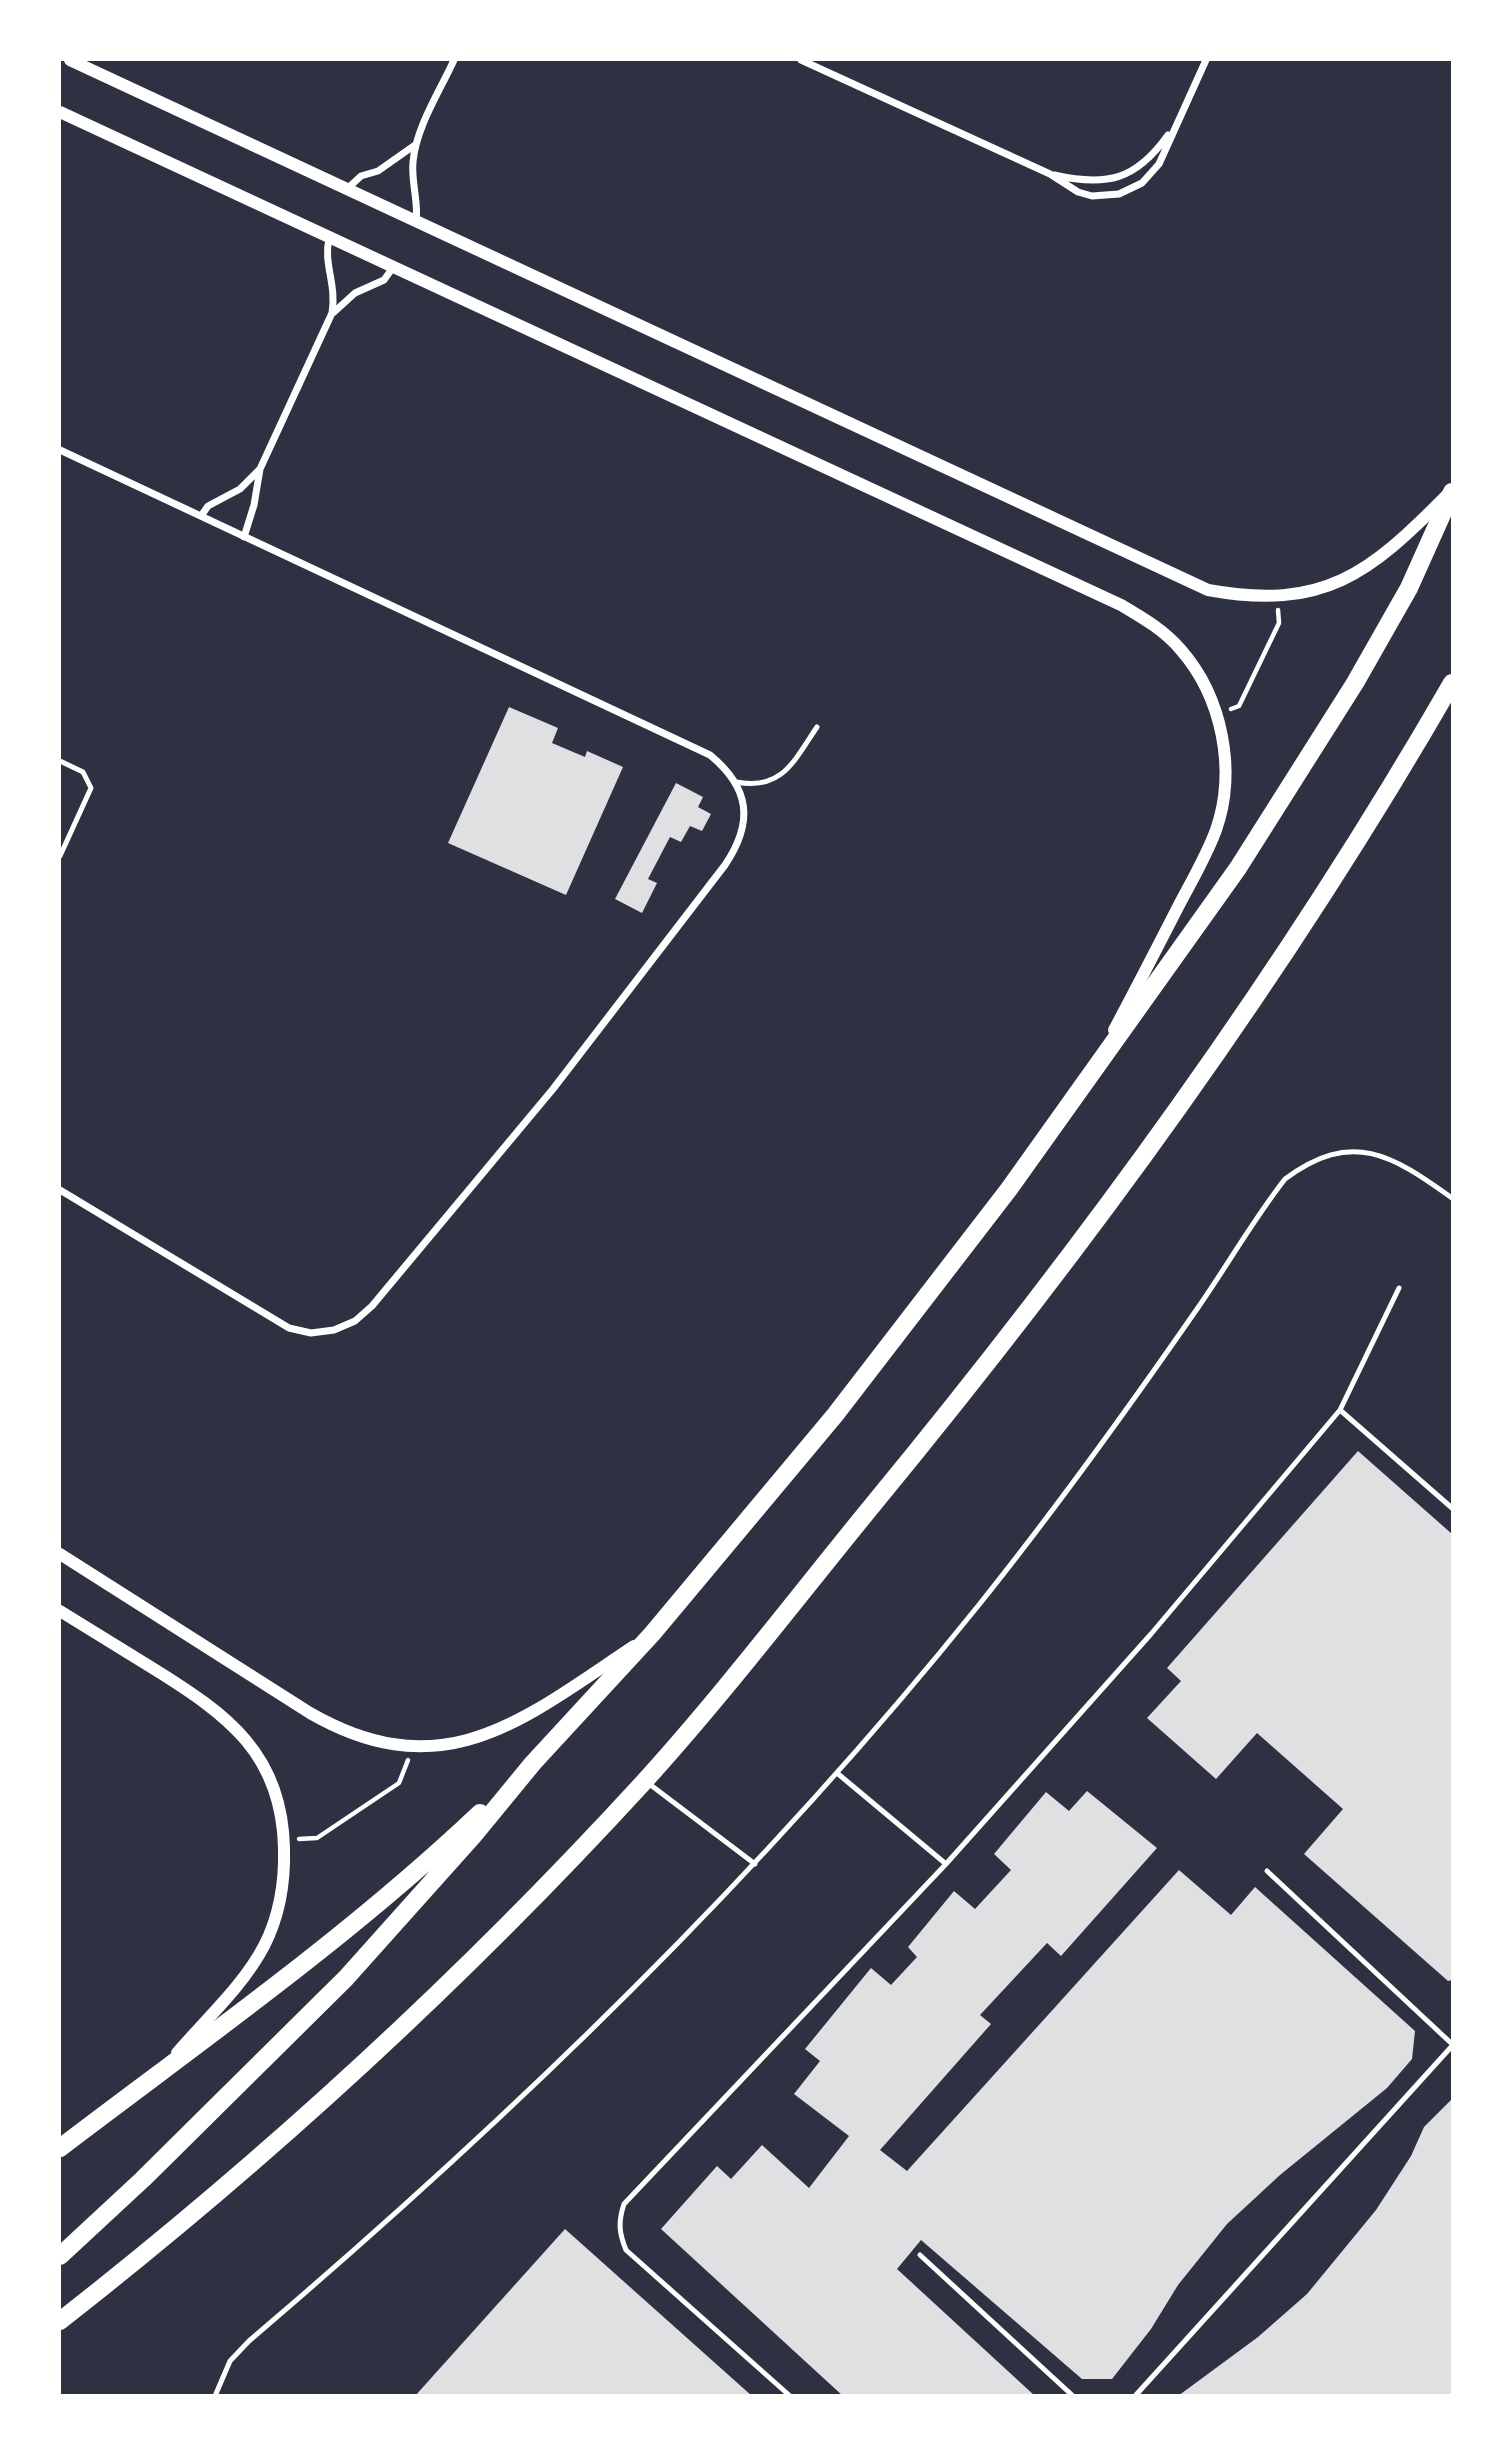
<!DOCTYPE html>
<style>
body{margin:0}
#map{position:relative;width:1512px;height:2455px;overflow:hidden;background:#2d3142;font-family:Cabin,sans-serif}
canvas{display:block}
.frame{position:absolute;inset:0;border:61px solid #fff;pointer-events:none}
</style>
<div id="map">
<canvas width="1512" height="2455"></canvas>
<div class="frame"></div>
</div>
<script>
const ctx = document.querySelector('canvas').getContext('2d');
ctx.lineJoin = 'round';
function fill(path, color) { ctx.fillStyle = color; ctx.fill(path, 'evenodd'); }
function trace(path, color, width, dash) { ctx.strokeStyle = color; ctx.lineWidth = width; ctx.lineCap = dash ? 'butt' : 'round'; ctx.setLineDash(dash || []); ctx.stroke(path); }
const building = new Path2D(`
 M509 707 558 728 552 743 585 757 587 751 623 767 566 895 448 843Z
 M676 783 703 797 698 807 711 814 702 831 690 826 681 842 670 837 648 879 657 883 642 913 615 899Z
 M1358 1451 1452 1534V1980L1448 1981 1304 1854 1343 1809 1257 1733 1216 1779 1147 1718 1181 1681 1167 1668Z
 M1087 1791 1157 1848 1061 1956 1047 1943 980 2015 991 2024 880 2150 907 2171 1179 1870 1231 1915 1255 1887 1415 2031 1412 2059 1387 2088 1280 2175 1227 2224 1178 2285 1151 2329 1112 2379H1082L921 2240 897 2269 1035 2396H843L661 2229 717 2166 731 2179 762 2145 809 2188 849 2136 794 2094 820 2061 805 2049 871 1968 891 1985 917 1957 908 1947 954 1891 975 1909 1011 1870 994 1854 1046 1792 1069 1811Z
 M1452 2099V2396H1178L1258 2337 1307 2294 1376 2210 1411 2156 1424 2127Z
 M565 2229 752 2396H415Z`);
const path = new Path2D(`
 M1231 709 1239 706 1279 623 1278 610
 M299 1839 317 1838 399 1783 408 1760`);
const service = new Path2D(`
 M60 761 83 772 91 788 60 856
 M736 782C782 791 794 761 817 727
 M1340 1410 1452 1508
 M837 1773 946 1864
 M648 1783 755 1864
 M1267 1871 1452 2044
 M920 2255 1073 2396
 M215 2396 230 2361 249 2341C513 2116 760 1877 978 1606 1055 1510 1127 1410 1197 1309 1227 1266 1253 1220 1285 1179 1352 1129 1392 1155 1452 1198
 M790 2396 626 2250C619 2233 618 2222 624 2204L946 1864 1151 1634 1340 1410 1399 1288
 M1135 2396 1452 2046`);
const minor = new Path2D(`
 M801 60 1050 174 1078 192 1092 196 1119 194 1142 183 1159 164 1206 60
 M1054 175C1107 187 1136 180 1168 135
 M347 189 361 176 378 171 415 145
 M416 222C419 202 411 183 413 162 416 127 440 91 454 60
 M333 313 355 293 384 280 394 266
 M60 450 710 755C750 788 754 822 725 865L553 1089 372 1306 355 1321 334 1330 311 1333 289 1328 60 1190
 M201 516 208 506 240 489 260 469
 M244 537 254 505 260 469 332 313C337 285 323 263 329 239`);
const tertiary = new Path2D(`
 M70 60 1208 590C1324 611 1369 574 1447 495
 M60 112 1121 605C1143 618 1164 630 1181 650 1222 697 1237 770 1216 830 1206 857 1191 882 1178 907 1157 948 1136 989 1114 1030
 M60 1554 310 1713C444 1790 524 1719 634 1646
 M60 1611C91 1630 123 1650 154 1669 228 1715 282 1754 284 1848 285 1883 280 1915 264 1946 243 1986 206 2019 177 2053`);
const primary = new Path2D(`
 M60 2148C202 2040 349 1937 480 1813
 M60 2256 143 2179 346 1978 473 1836 533 1763 652 1634 835 1415 1009 1189 1238 868 1355 683 1409 588 1452 492
 M60 2321C267 2159 464 1978 642 1784 722 1696 795 1600 871 1507 1085 1247 1284 975 1452 683`);
fill(building, '#e0e0e3');
trace(path, '#fff', 4.5);
trace(service, '#fff', 5);
trace(minor, '#fff', 7);
trace(tertiary, '#fff', 12);
trace(primary, '#fff', 18);
</script>
